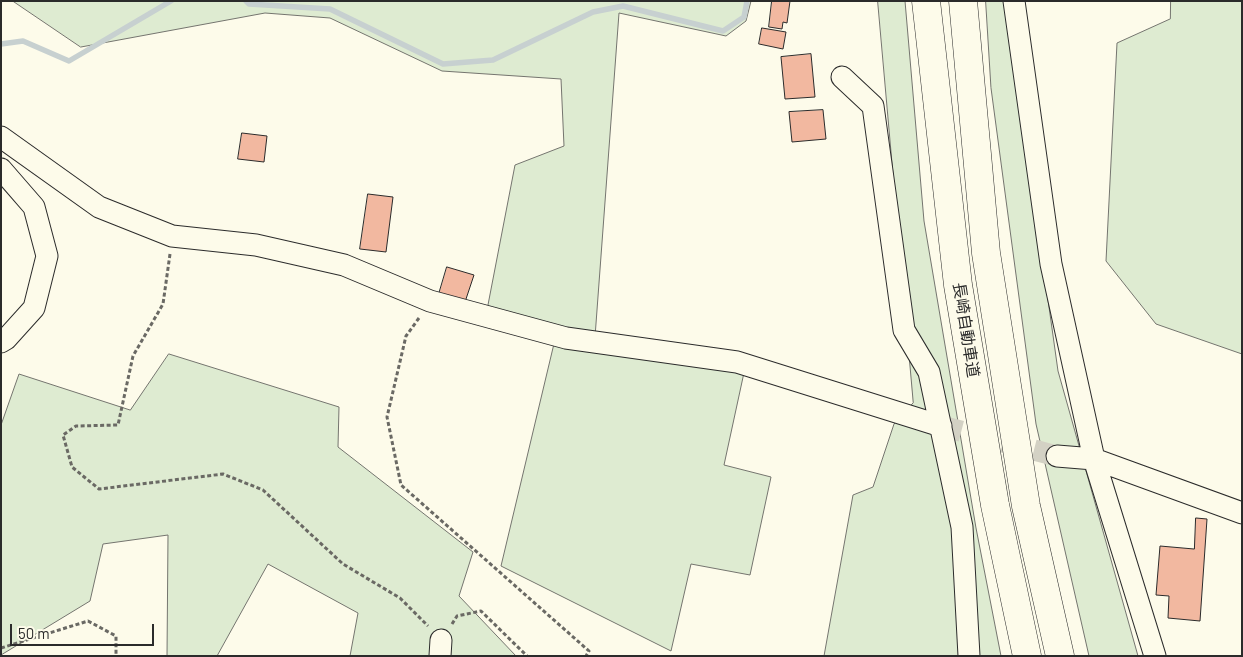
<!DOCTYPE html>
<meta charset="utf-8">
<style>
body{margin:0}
#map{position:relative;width:1243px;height:657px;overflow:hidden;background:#fdfbea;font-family:Barlow,sans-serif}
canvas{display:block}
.frame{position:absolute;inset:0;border:2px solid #2b2b2b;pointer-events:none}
.scale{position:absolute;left:10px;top:624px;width:144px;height:22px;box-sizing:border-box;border:2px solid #2b2b2b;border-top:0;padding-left:6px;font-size:15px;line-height:18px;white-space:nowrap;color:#2b2b2b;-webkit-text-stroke:4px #fdfbea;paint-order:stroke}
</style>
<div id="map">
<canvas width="1243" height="657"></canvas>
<div class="frame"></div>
<div class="scale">50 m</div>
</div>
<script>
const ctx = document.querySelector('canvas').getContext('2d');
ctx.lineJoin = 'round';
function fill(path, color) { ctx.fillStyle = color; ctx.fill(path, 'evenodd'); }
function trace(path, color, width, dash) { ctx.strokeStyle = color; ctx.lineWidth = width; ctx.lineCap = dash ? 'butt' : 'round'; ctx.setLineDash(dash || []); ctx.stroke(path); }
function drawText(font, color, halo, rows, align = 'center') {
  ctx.font = font + ' Barlow,"Noto Sans JP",sans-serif'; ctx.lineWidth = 4; ctx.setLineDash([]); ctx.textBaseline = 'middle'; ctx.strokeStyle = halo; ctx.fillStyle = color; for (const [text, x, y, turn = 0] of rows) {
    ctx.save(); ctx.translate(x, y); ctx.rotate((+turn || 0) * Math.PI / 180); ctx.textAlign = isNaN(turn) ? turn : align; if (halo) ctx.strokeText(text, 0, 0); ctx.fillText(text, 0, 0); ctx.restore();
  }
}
const green = new Path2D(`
 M13 1H751L746 21 726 36 619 13 595 337 745 368 724 465 771 477 750 575 691 564 671 651 501 566 557 331 487 310 515 165 564 146 561 79 442 71 330 18 265 13 81 47Z
 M878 1H905L924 221 976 528 1001 656H824L853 495 873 487 894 424 913 403Z
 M986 1H1006L1058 371 1138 656H1089L1036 424 991 88Z
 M1171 1H1242V354L1156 324 1106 261 1117 43 1170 19Z
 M169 354 339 407 338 447 473 552 459 596 516 656H350L358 613 268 564 217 656H167L168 535 103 544 90 601 1 655V425L19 374 130 410Z`);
const stream = new Path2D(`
 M246 1 249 4 330 9 443 64 493 60 593 12 623 6 723 31 744 17 747 1
 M1 44 23 41 69 61 171 1`);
const building = new Path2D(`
 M772 1H790L787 23 783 22 782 29 769 27Z
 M762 28 786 32 783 49 759 44Z
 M811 54 815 97 785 99 781 57Z
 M823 110 826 139 792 142 789 112Z
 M242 133 267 136 264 162 238 159Z
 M368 194 393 197 386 252 360 249Z
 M447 267 474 275 465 302 439 294Z
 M1196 518 1207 519 1200 621 1168 618 1169 596 1156 595 1160 546 1194 549Z`);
const minorTunnel = new Path2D(`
 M941 426 1057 456`);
const path = new Path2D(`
 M170 254 163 304 133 356 118 425 76 426 63 435 72 467 99 489 223 474 263 490 343 564 400 598 428 626
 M419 318 406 336 387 417 401 485 589 651 586 656
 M452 624 457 616 481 611 527 656
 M1 648 88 621 116 636V656`);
const minor = new Path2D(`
 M1014 1 1051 264 1094 459 1155 656
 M842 77 873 106 904 330 929 372 962 527 969 656
 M1 137 99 207 172 236 256 245 344 265 430 301 566 338 737 362 941 426
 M1 169 34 207 47 256 34 308 6 339 1 342
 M1057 456 1094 459 1242 513
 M440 656 441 640`);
const highway = new Path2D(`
 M926 1 958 285 995 505 1027 656
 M963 1 986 253 1026 506 1060 656`);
const streetNames = [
 ["長崎自動車道",966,330,81]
];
fill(green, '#deebd1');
trace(green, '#74746e', 1);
trace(stream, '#c7d0d0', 5.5);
fill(building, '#f2b8a0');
trace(building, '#2b2b2b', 1);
trace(minorTunnel, '#d3d1c4', 21, [21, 11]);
trace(minor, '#2b2b2b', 23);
trace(highway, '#2b2b2b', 29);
trace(path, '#6a6964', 3, [4, 2.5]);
trace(minor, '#fdfbea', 21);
trace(highway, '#fdfbea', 28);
drawText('16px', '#2b2b2b', '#fdfbea', streetNames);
</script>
